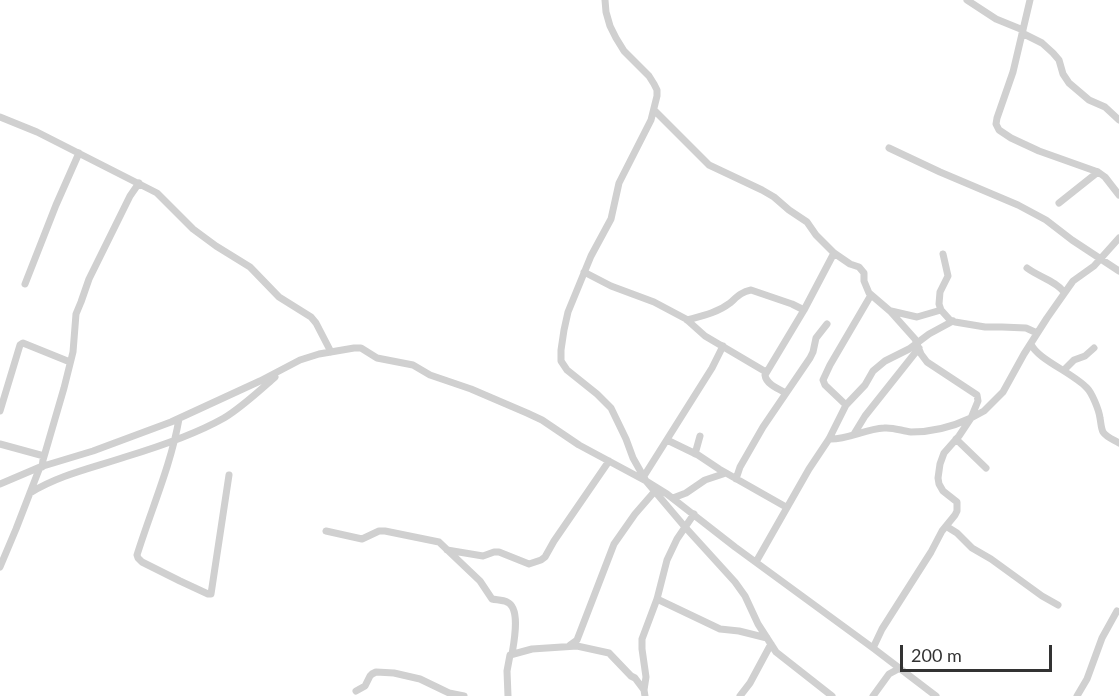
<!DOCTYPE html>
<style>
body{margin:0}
#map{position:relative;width:1119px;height:696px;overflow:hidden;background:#fff;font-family:Lato,sans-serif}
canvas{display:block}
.scale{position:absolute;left:900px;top:645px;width:152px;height:27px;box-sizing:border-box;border:3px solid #333;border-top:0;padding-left:8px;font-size:18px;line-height:21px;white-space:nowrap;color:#333;-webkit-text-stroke:4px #fff;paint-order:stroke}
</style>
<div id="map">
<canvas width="1119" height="696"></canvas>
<div class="scale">200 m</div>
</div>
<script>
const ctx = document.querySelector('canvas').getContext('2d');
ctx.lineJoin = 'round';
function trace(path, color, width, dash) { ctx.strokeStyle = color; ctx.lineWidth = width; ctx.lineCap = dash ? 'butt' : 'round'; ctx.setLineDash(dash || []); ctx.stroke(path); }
const minor = new Path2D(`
 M605 0 606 12 610 26 616 38 624 51 649 76 654 84 657 90V96L651 120 619 183 611 219 591 256 568 312 564 330 561 350V361L567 370 597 394 611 408 626 439 633 458 646 481 685 527 735 582 745 596 758 624 776 652 832 696
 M967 0 996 19 1023 30
 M1030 0 1013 72 997 118 996 124 999 130 1011 138 1039 151 1098 172 1105 177 1119 195
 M1022 33 1042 43 1053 53 1059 60 1063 74 1069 83 1089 100 1105 107 1119 120
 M654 110 709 165 762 190 774 197 789 210 807 222 816 235 834 253 850 264 859 267 864 273V281L869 293 890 311 915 339 921 354 927 362 977 395 978 401 971 418C952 427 932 432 911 432 902 431 893 427 884 428 865 429 847 440 829 439
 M0 117 37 132 157 193 193 229 216 246 250 267 279 297 311 317 316 323 331 352
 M889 148 940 172 1018 205 1046 220 1072 240 1119 271
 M1059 203 1098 172
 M943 254 948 276 940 292 939 304 941 310 950 320 955 322 985 327H1002L1026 328 1037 333
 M1027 268C1039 277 1056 281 1064 292
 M584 272 611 286 654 302 686 319 705 336 766 372
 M25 284 56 205 79 153
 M891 311 917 317 941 310
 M687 320C702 316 717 313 730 303 737 297 741 292 751 290L792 304 804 310
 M1031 344C1037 359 1073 373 1087 388 1092 393 1099 410 1100 418 1101 423 1101 428 1103 432 1106 437 1114 440 1119 443
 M1064 370 1074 360 1085 356 1094 348
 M786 393C778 389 766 384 765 375L804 310 834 253
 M846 405 825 385 823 380 830 365 871 295
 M0 411 20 345 23 343 70 362
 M179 419C171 465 151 510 137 555L138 558 142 562 180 581 208 594H211L229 475
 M854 434 865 416 919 348
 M956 439 986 468
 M667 440 698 455 719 469 786 507
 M0 444 44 456
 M695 454 700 436
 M42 467 43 460 64 388 73 352 76 314 81 302 89 279 130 196 139 183
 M644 476 712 368 723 346
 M736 479 740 467 763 427 810 358 813 352 816 338 827 324
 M0 484 40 467 93 451 171 422 260 381 300 360 319 354 354 348H361L377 358 413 365 430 375 471 389 527 413 542 420 579 445 646 481 667 494 735 547 873 648 936 696
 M30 493C59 475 92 468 125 457 158 447 194 435 224 418 242 407 259 391 275 377
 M673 498 686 493 705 480 726 473
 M947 525 949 528 957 533 972 548 991 559 1042 596 1058 605
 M326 531 362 539 379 531H385L439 542 480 581 492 599C497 600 503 600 507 602 521 608 514 642 512 654
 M447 550 483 556 494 552H499L529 564 541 560 545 557 554 541 609 461
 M756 562 809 469 829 439 846 405 865 385 873 371 885 361 909 349 929 334 953 321
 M0 567 16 529 40 467
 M657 599 720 629 739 631 767 638
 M570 645 577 640 614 544 635 514 655 491
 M873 648 882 629 931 552 942 531 955 515 957 511V502L943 491 939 484 938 478 940 464 944 453 959 436 971 418 984 411 1003 392 1024 354 1047 318 1073 281 1094 266 1119 238
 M356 691 365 686 370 676 372 674 376 672 394 673 420 679 449 693 464 696
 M508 696 507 671 510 655 532 649 577 646 609 653 631 676 635 678 644 690
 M645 696 644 690 646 677 642 649V639L657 599 667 560 677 539 694 514
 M740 696 750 683 771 644
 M873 696 889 674 900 668
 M1077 696 1087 679 1102 638 1117 611`);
trace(minor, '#d0d0d0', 7);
</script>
